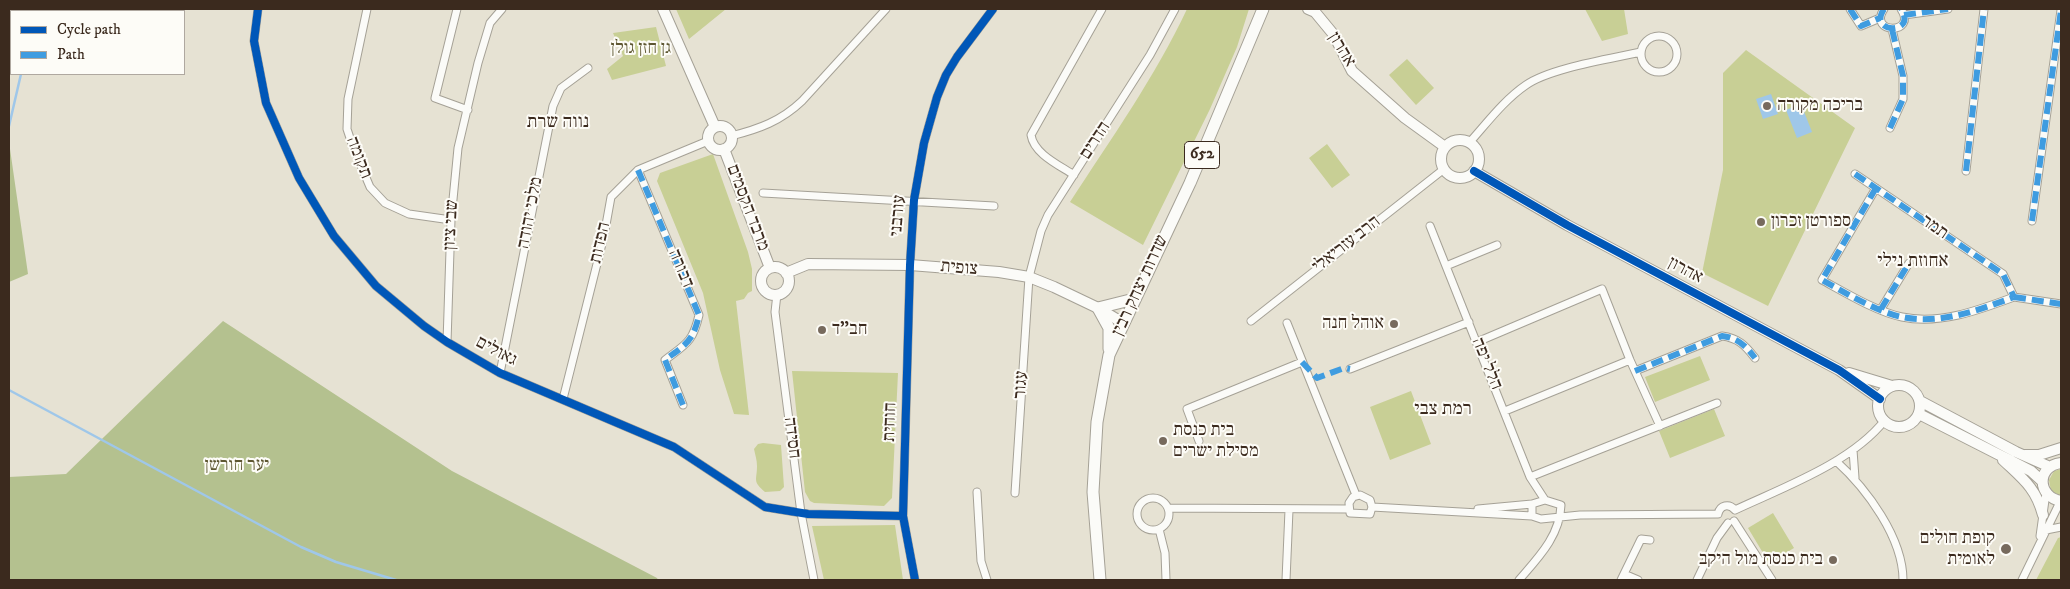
<!DOCTYPE html>
<meta charset="utf-8">
<style>
body{margin:0}
#map{position:relative;width:2070px;height:589px;overflow:hidden;background:#e6e2d3;font-family:"IM FELL DW Pica",serif}
canvas{display:block}
.frame{position:absolute;inset:0;border:10px solid #3b2a1e;pointer-events:none}
.legend{position:absolute;left:10px;top:10px;width:175px;height:65px;box-sizing:border-box;background:#fdfcf7;border:1px solid #afa8a0;margin:0;padding:6px 9px;list-style:none;font-size:15px;color:#3b2a1e}
.legend li{display:flex;align-items:center;gap:10px;height:25px}
.legend b{width:25px;border:1px solid #afa8a0}
</style>
<div id="map">
<canvas width="2070" height="589"></canvas>
<div class="frame"></div>
<ul class="legend">
<li><b style="height:6px;background:#0057b8"></b>Cycle path</li>
<li><b style="height:6px;background:#3f9ce0"></b>Path</li>
</ul>
</div>
<script>
const ctx = document.querySelector('canvas').getContext('2d');
ctx.lineJoin = 'round';
function fill(path, color) { ctx.fillStyle = color; ctx.fill(path, 'evenodd'); }
function trace(path, color, width, dash) { ctx.strokeStyle = color; ctx.lineWidth = width; ctx.lineCap = dash ? 'butt' : 'round'; ctx.setLineDash(dash || []); ctx.stroke(path); }
function drawText(font, color, halo, rows, align = 'center') {
  ctx.font = font + ' "IM FELL DW Pica","Frank Ruhl Libre",serif'; ctx.lineWidth = 4; ctx.setLineDash([]); ctx.textBaseline = 'middle'; ctx.strokeStyle = halo; ctx.fillStyle = color; for (const [text, x, y, turn = 0] of rows) {
    ctx.save(); ctx.translate(x, y); ctx.rotate((+turn || 0) * Math.PI / 180); ctx.textAlign = isNaN(turn) ? turn : align; if (halo) ctx.strokeText(text, 0, 0); ctx.fillText(text, 0, 0); ctx.restore();
  }
}
const green = new Path2D(`
 M676 9H726L689 39Z
 M1187 9H1249L1237 47 1210 109 1143 245 1070 202C1111 139 1155 77 1187 9Z
 M1585 9H1624L1628 34 1602 41Z
 M656 27 666 66 612 80 607 69 623 56 613 33Z
 M1746 50 1855 128 1768 306 1702 273 1723 170V73Z
 M1407 59 1434 88 1416 105 1389 75Z
 M1327 144 1350 175 1332 188 1309 158Z
 M713 154 748 252 752 269V291L748 293 744 299 736 301 749 415 734 414 720 370 703 293 657 181 660 173Z
 M1700 356 1710 380 1655 402 1645 377Z
 M792 371 898 373 892 498 884 506 814 503 810 501 805 492Z
 M1411 391 1431 444 1390 460 1370 407Z
 M1714 409 1725 436 1670 458 1659 431Z
 M763 443 781 445 784 487 780 491 765 492C752 481 757 480 757 466 757 460 755 454 754 449L758 444Z
 M2061 469V496L2051 491 2049 480 2054 471Z
 M1773 513 1794 548 1769 563 1748 528Z
 M895 525 903 580H824L812 526Z
 M2061 537V580H2036L2058 538Z`);
const forest = new Path2D(`
 M9 142 28 274 9 282Z
 M223 321 452 471 657 578 658 580H9V477L66 474Z`);
const water = new Path2D(`
 M1771 94 1778 114 1763 119 1756 99Z
 M1801 104 1812 132 1797 138 1786 110Z`);
const stream = new Path2D(`
 M23 11V9
 M9 126 21 74
 M9 390 301 547 336 562 396 580`);
const street = new Path2D(`
 M258 9 254 41 266 103 299 178 334 236 376 286 424 326 447 342 500 373 674 447 765 507 808 514 903 516
 M367 9 348 99 347 129 353 147 370 187 385 203 409 214 451 220
 M457 9 435 98 468 110
 M1850 9 1861 26 1880 18
 M1884 9C1867 34 1918 35 1901 9
 M1904 15 1948 9
 M1641 54a18 18 0 1 1 36 0a18 18 0 1 1-36 0Z
 M1890 128 1903 99V76L1892 29
 M731 136C759 129 781 121 802 101L886 9
 M1469 143C1487 123 1504 100 1526 85 1550 68 1610 59 1641 52
 M638 170 699 315C693 342 686 344 665 360L683 405
 M1966 171 1984 9
 M1855 174 2003 274 2014 297
 M1074 175C1059 165 1034 154 1031 135L1102 9
 M1876 188 1822 280C1844 292 1877 312 1902 317 1940 325 1979 310 2014 297
 M763 193 994 206
 M2032 221 2061 10
 M1430 226 1530 477 1545 500
 M1446 266 1497 245
 M777 294 775 312 801 513 814 580
 M2014 297 2061 304
 M1881 309 1909 263
 M1251 321 1444 169
 M1287 323 1356 495
 M447 342 451 220 458 148 478 63 490 23 502 9
 M1477 342 1602 289 1630 360 1660 426
 M1350 369 1469 322
 M1635 371 1722 336C1738 338 1745 345 1755 358
 M500 373 553 106 561 88 588 68
 M563 399 604 236 611 197 638 170 708 141
 M1505 411 1630 360
 M1199 441 1187 409 1302 362
 M1853 450 1855 478
 M1836 461C1867 489 1903 538 1903 580
 M1530 477 1717 403
 M977 492 981 561 987 580
 M1015 493 1029 277 1041 231 1048 215 1150 55 1175 9
 M1360 495 1370 500 1372 507 1370 514 1350 513 1349 503 1353 497Z
 M1137 514a16 16 0 1 1 32 0a16 16 0 1 1-32 0Z
 M1372 507 1532 516 1541 519 1580 515 1718 514
 M1168 508 1349 509
 M1478 509 1532 504
 M1735 510C1784 487 1851 463 1885 420
 M1718 514C1720 505 1729 503 1735 510
 M1734 521 1772 580
 M1159 529 1165 553 1166 580
 M2046 530 2061 527
 M2040 536 2046 493
 M1624 574 1638 580
 M915 580 903 516 910 265 914 200 924 143 937 97 946 75 957 57 993 9
 M1286 580 1289 510
 M1519 580C1538 558 1560 536 1561 505L1545 500 1532 504V516
 M1621 580 1641 539 1650 540
 M1697 580 1717 538 1728 523
 M2022 580 2060 502`);
const secondary = new Path2D(`
 M663 9 715 127
 M1308 9 1315 12 1334 35 1352 71 1405 118 1445 147
 M708 138a12 12 0 1 1 24 0a12 12 0 1 1-24 0Z
 M1441 159a19 19 0 1 1 38 0a19 19 0 1 1-38 0Z
 M724 149 770 268
 M1474 171 1567 225 1839 370 1880 399
 M761 281a14 14 0 1 1 28 0a14 14 0 1 1-28 0Z
 M786 273 808 264 910 265 999 272 1029 277 1054 287 1098 308 1123 323
 M1849 373 1892 386
 M1878 406a21 21 0 1 1 42 0a21 21 0 1 1-42 0Z
 M1920 401 2016 452 2050 467
 M1919 414 2031 471 2042 481
 M2025 455H2039L2061 448
 M2003 460C2023 479 2036 488 2043 515
 M2061 463C2036 466 2037 497 2061 501`);
const primary = new Path2D(`
 M1109 349V328L1098 308 1134 299
 M1100 580 1093 492 1097 422 1109 355 1190 183 1263 9`);
const quiet = new Path2D(`
 M1850 9 1861 26 1880 18
 M1884 9C1867 34 1918 35 1901 9
 M1904 15 1948 9
 M1890 128 1903 99V76L1892 29
 M638 170 699 315C693 342 686 344 665 360L683 405
 M1966 171 1984 9
 M1855 174 2003 274 2014 297
 M1876 188 1822 280C1844 292 1877 312 1902 317 1940 325 1979 310 2014 297
 M2032 221 2061 10
 M2014 297 2061 304
 M1881 309 1909 263
 M1302 362 1317 378 1344 368 1350 369
 M1635 371 1722 336C1738 338 1745 345 1755 358`);
const cycleway = new Path2D(`
 M258 9 254 41 266 103 299 178 334 236 376 286 424 326 447 342 500 373 674 447 765 507 808 514 903 516
 M1474 171 1567 225 1839 370 1880 399
 M915 580 903 516 910 265 914 200 924 143 937 97 946 75 957 57 993 9`);
const markers = [
 [1767,106,5,"#776a5d"],
 [1761,222,5,"#776a5d"],
 [1394,324,5,"#776a5d"],
 [822,330,5,"#776a5d"],
 [1163,441,5,"#776a5d"],
 [2006,549,6,"#776a5d"],
 [1833,560,5,"#776a5d"]
];
const shields = [
 [1202,155,35]
];
const shieldNames = [
 ["652",1202,155]
];
const parkNames = [
 ["גן חזן גולן",641,49],
 ["יער חורשן",237,466]
];
const streetNames = [
 ["אהרון",1341,50,59],
 ["הדרים",1096,141,-57],
 ["תקומה",358,158,69],
 ["מרבד הקסמים",747,208,69],
 ["מלכי יהודה",531,213,-79],
 ["עורבני",899,216,-85],
 ["שבי ציון",452,225,-87],
 ["תמר",1934,228,35],
 ["הפדות",601,243,-77],
 ["הרב עזריאלי",1347,245,-38],
 ["דבורה",680,269,67],
 ["צופית",959,269,5],
 ["אהרון",1685,271,28],
 ["שדרות יצחק רבין",1141,286,-65],
 ["גאולים",496,352,28],
 ["הלל יפה",1486,364,68],
 ["עגור",1022,385,-86],
 ["חוחית",891,422,-88],
 ["חסידה",791,438,83]
];
const poiNames = [
 ["בריכה מקורה",1777,106],
 ["ספורטן זכרון",1771,222],
 ["אוהל חנה",1384,324,"right"],
 ["חב\"ד",832,330],
 ["בית כנסת",1173,431],
 ["מסילת ישרים",1173,452],
 ["קופת חולים",1995,539,"right"],
 ["לאומית",1995,560,"right"],
 ["בית כנסת מול היקב",1823,560,"right"]
];
const neighbourhoodNames = [
 ["נווה שרת",558,123],
 ["אחוזת נילי",1913,262],
 ["רמת צבי",1443,410]
];
fill(green, '#c8cf95');
fill(forest, '#b4c18f');
fill(water, '#9fc7e9');
trace(stream, '#9fc7e9', 2.5);
trace(street, '#a5a196', 9);
trace(secondary, '#a5a196', 12);
trace(primary, '#a5a196', 13);
trace(street, '#fbfbf8', 7);
trace(secondary, '#fbfbf8', 10);
trace(primary, '#fbfbf8', 11);
trace(quiet, '#3f9ce0', 6, [12, 6]);
trace(cycleway, '#0057b8', 8);
for (const [x, y, r, color] of markers) { const dot = new Path2D(); dot.arc(x, y, r, 0, 2 * Math.PI); ctx.fillStyle = color; ctx.fill(dot); trace(dot, '#fdfcf7', 2); }
for (const [x, y, w] of shields) { const box = new Path2D(); box.roundRect(x - w / 2, y - 13.5, w, 27, 4); ctx.fillStyle = '#fdfcf7'; ctx.fill(box); trace(box, '#3b2a1e', 1); }
drawText('bold 16px', '#3b2a1e', null, shieldNames);
drawText('18px', '#5e5732', '#fdfcf7', parkNames);
drawText('18px', '#3b2a1e', '#fdfcf7', streetNames);
drawText('18px', '#3b2a1e', '#fdfcf7', poiNames, 'left');
drawText('19px', '#3b2a1e', '#fdfcf7', neighbourhoodNames);
</script>
